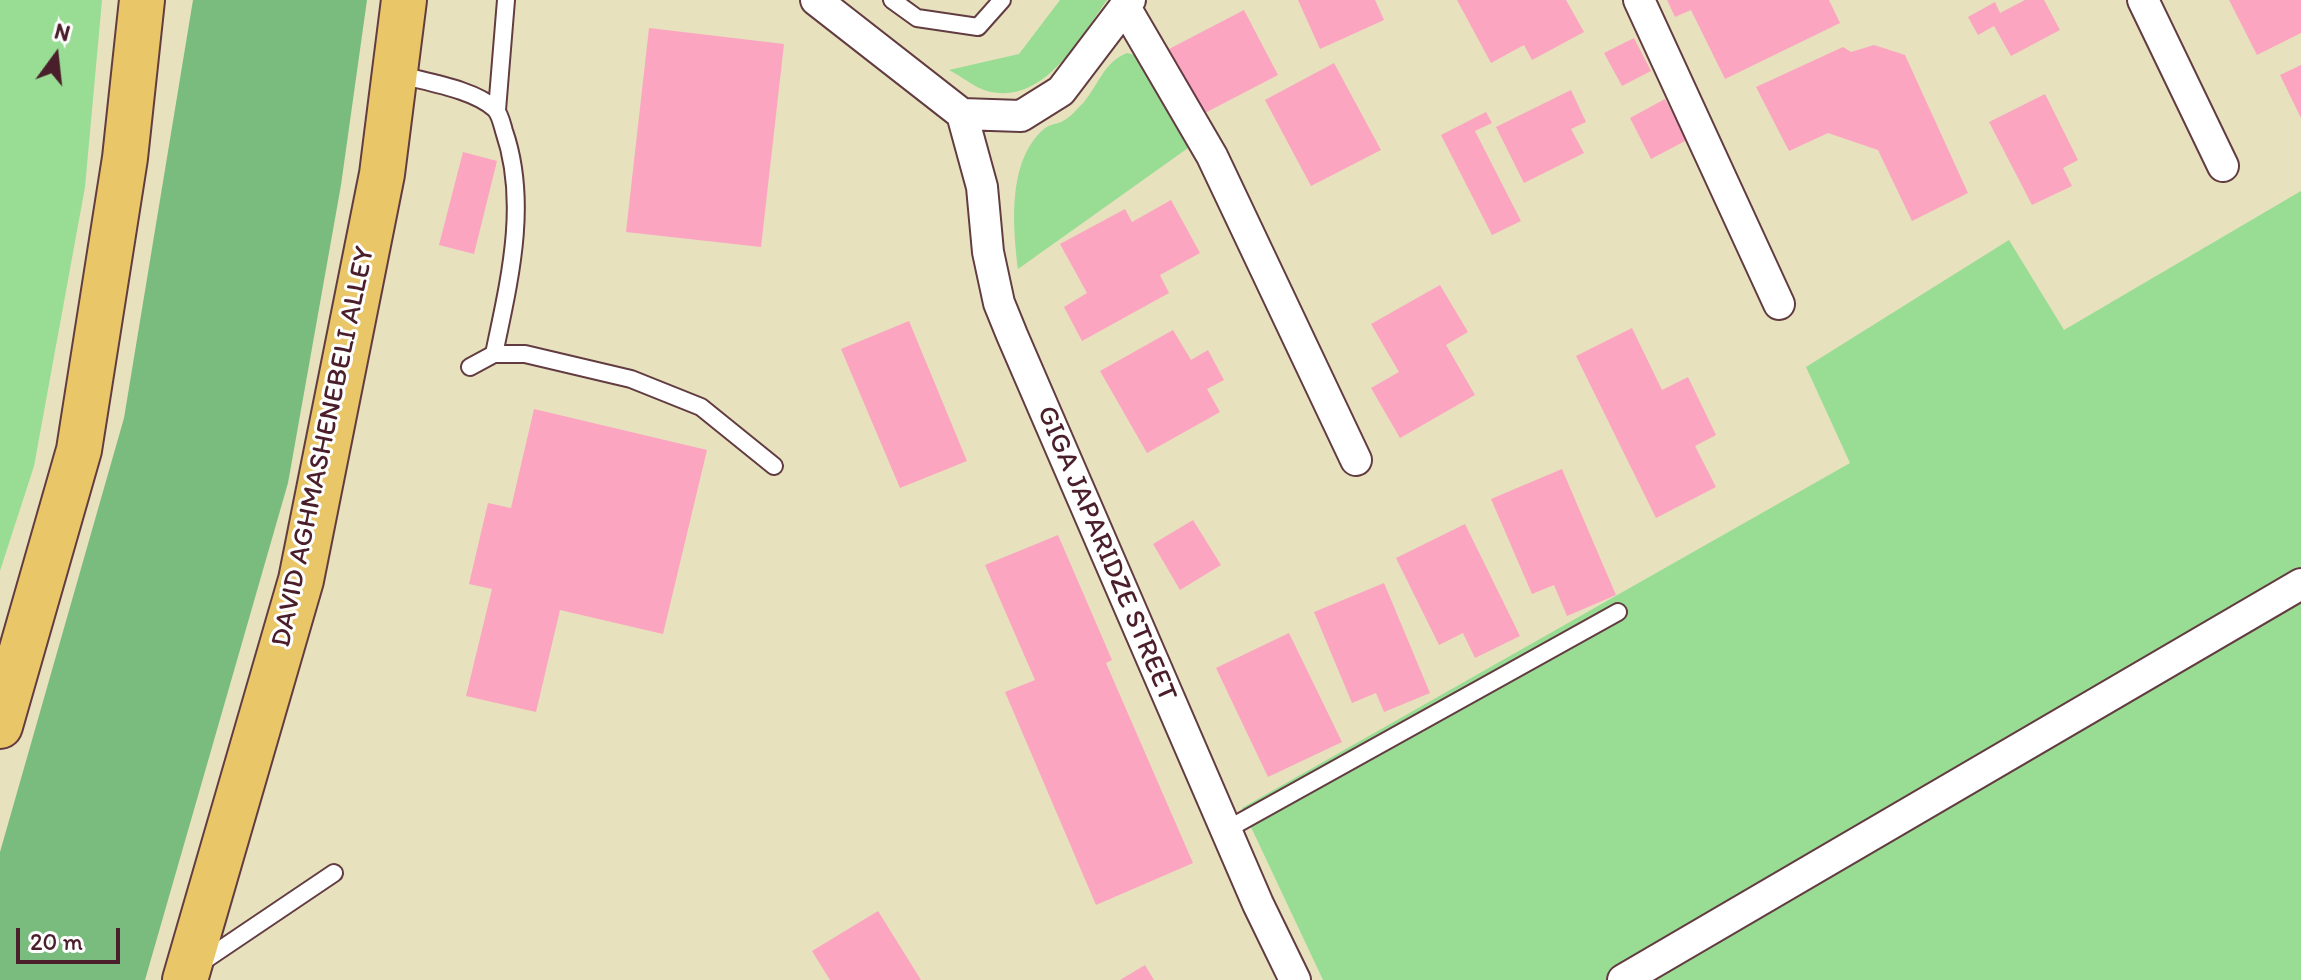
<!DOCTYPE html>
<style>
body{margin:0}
#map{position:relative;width:2301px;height:980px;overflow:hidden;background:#e7e1be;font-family:Itim,sans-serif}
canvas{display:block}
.north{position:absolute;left:16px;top:16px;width:80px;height:80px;-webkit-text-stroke:6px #fff;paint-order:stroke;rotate:15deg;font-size:22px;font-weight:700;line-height:32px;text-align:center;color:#4a1f2b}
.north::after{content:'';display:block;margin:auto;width:28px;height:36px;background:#4a1f2b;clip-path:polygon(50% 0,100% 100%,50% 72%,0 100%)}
.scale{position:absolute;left:16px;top:928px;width:104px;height:36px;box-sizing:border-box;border:4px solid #4a1f2b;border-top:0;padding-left:10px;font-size:24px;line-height:28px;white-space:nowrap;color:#4a1f2b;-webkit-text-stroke:6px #fff;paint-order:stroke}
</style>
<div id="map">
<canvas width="2301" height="980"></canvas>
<div class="north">N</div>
<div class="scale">20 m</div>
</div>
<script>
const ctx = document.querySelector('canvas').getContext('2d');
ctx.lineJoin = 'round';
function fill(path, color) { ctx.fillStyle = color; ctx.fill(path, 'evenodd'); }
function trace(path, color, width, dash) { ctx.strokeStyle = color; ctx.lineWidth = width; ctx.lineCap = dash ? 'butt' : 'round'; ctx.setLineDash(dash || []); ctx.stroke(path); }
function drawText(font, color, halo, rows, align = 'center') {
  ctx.font = font + ' Itim,sans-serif'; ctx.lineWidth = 6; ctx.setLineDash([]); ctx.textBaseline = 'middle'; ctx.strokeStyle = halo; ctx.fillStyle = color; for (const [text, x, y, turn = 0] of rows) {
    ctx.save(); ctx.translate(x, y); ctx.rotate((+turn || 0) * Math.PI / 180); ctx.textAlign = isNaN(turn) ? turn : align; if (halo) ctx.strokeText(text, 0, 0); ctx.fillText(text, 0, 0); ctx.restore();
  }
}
const green = new Path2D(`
 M0 0H102L85 187 34 466 0 571Z
 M1060 0H1107C1080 38 1044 106 987 91 974 87 961 76 949 70L1019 54Z
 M1127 53 1142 57 1188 148 1018 269C1013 226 1007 161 1044 129 1048 125 1056 124 1061 122 1070 118 1077 109 1084 102 1099 84 1104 62 1127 53Z
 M2301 191V980H1323L1242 808 1850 463 1806 367 2009 240 2064 330Z`);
const forest = new Path2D(`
 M193 0H367L341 185 288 483 145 980H0V852L124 418Z`);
const building = new Path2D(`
 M1298 0H1375L1384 20 1320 49Z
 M1457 0H1566L1584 32 1532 60 1524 45 1491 63Z
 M1667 0H1829L1840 23 1725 79 1691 10 1675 17Z
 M2025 0H2044L2060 30 2011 56 1994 26 1978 35 1968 17 1995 2 2000 13Z
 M2229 0H2301V33L2257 55Z
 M1244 10 1278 75 1203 114 1169 49Z
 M649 28 784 44 761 247 626 232Z
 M1634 38 1651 71 1622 86 1604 53Z
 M1874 45 1905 55 1968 193 1912 221 1878 150 1828 133 1789 151 1756 87 1843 47 1851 52Z
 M1334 63 1381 150 1311 186 1265 100Z
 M2301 65V118L2280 75Z
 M1571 90 1586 122 1571 129 1584 153 1524 183 1496 127Z
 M2045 94 2078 160 2063 168 2072 186 2032 205 1989 122Z
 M1665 99 1687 140 1651 159 1630 118Z
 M1486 112 1492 123 1475 131 1521 221 1492 235 1441 135Z
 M463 152 497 161 474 254 439 245Z
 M1171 200 1200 253 1160 275 1169 293 1082 341 1064 307 1087 293 1060 244 1125 209 1132 222Z
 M1440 285 1468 332 1446 345 1475 395 1400 438 1371 388 1399 372 1371 324Z
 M909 321 967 461 900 488 841 349Z
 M1632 328 1662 390 1688 377 1716 435 1695 446 1716 487 1656 518 1576 356Z
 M1173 330 1191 360 1208 350 1224 380 1207 389 1220 412 1147 453 1100 371Z
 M534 409 707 450 663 634 560 610 536 712 466 696 492 589 469 584 488 503 511 508Z
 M1562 469 1616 595 1567 616 1554 585 1532 594 1491 499Z
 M1193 520 1221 565 1180 590 1153 544Z
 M1465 524 1520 636 1475 658 1463 633 1439 645 1396 558Z
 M1058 535 1112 660 1106 663 1193 863 1096 905 1005 692 1035 680 985 565Z
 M1384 583 1430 693 1384 712 1376 693 1352 703 1314 612Z
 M1289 633 1342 742 1268 777 1216 668Z
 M878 911 921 980H830L812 951Z
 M1145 965 1154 980H1120Z`);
const service = new Path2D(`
 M892 0 917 18 978 27 1002 0
 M397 74C425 82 474 89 495 109 500 114 502 124 504 131 529 203 509 282 494 354
 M497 110 506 0
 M470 367 494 354H525L631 379 701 407 774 466
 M1226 830 1618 612
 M199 964 334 873`);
const minor = new Path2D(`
 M816 0 962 114 1021 116 1061 91 1130 0
 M1639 0 1779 304
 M2143 0 2223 166
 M1125 7 1212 156 1356 460
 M962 114 982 187 988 252 999 303 1012 335 1258 904 1295 980
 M1623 980 2301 584`);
const trunk = new Path2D(`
 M0 726 79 450 125 158 142 0
 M185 980 301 580 382 174 404 0`);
const streetNames = [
 ["DAVID AGHMASHENEBELI ALLEY",324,447,-78],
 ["GIGA JAPARIDZE STREET",1106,554,67]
];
fill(green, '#99dc94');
fill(forest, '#7abc7e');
fill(building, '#fba5c1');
trace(service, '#623c41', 20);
trace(minor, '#623c41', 34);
trace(trunk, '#623c41', 48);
trace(service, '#fff', 16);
trace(minor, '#fff', 30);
trace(trunk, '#e9c769', 44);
drawText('28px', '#4a1f2b', '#fff', streetNames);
</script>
